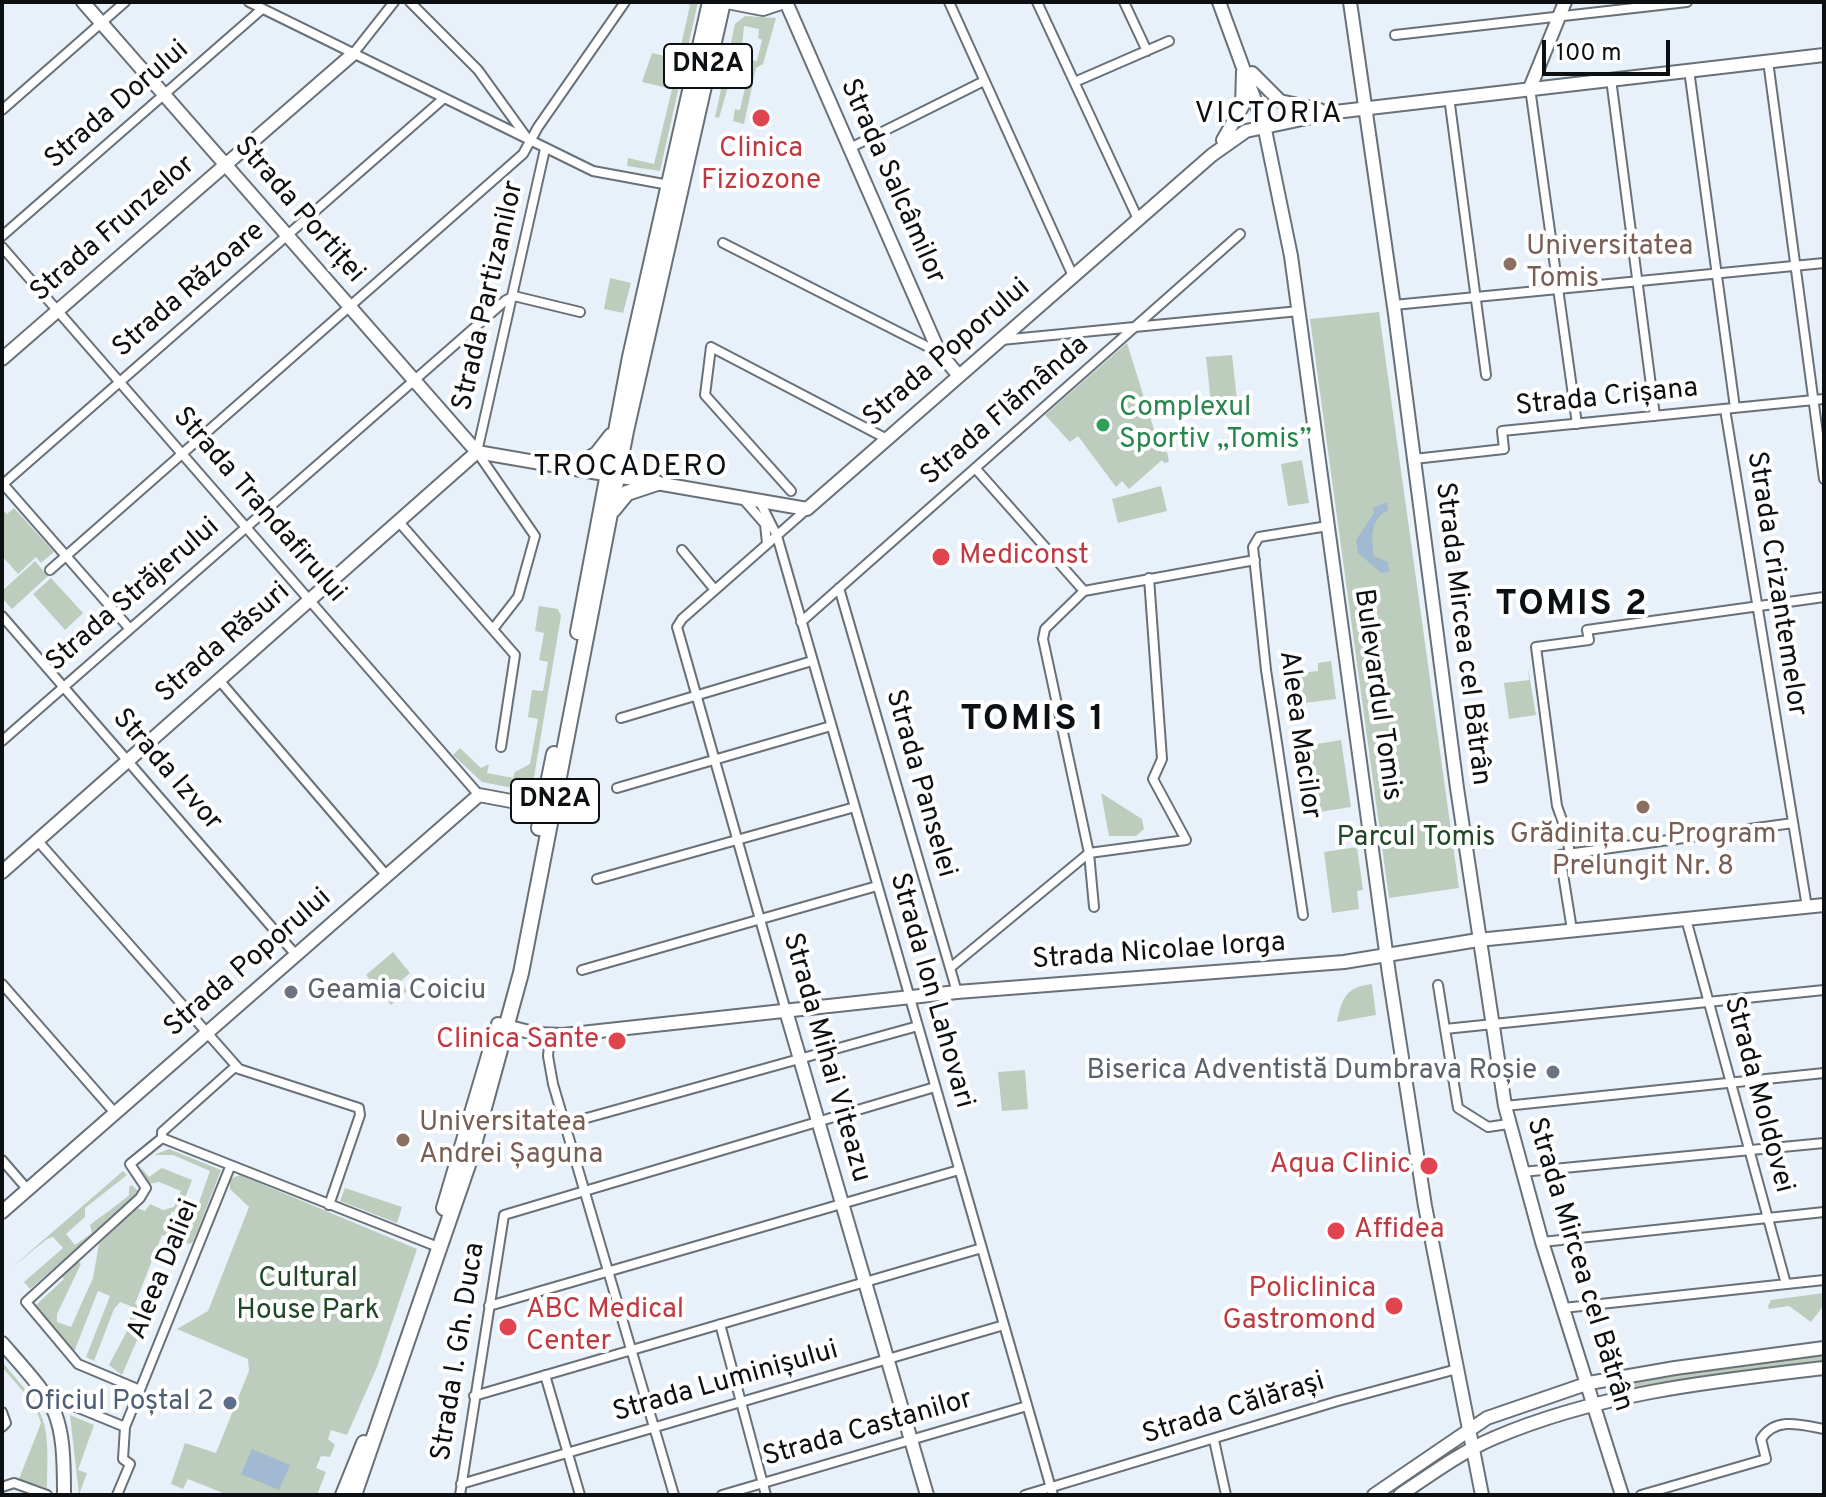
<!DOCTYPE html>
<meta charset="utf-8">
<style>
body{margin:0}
#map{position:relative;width:1826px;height:1497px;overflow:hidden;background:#e8f1fa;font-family:Overpass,sans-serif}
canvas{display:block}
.frame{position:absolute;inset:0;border:4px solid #0d1013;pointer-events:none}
.scale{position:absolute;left:1542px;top:40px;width:128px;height:36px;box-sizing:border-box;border:4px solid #0d1013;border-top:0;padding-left:10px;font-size:24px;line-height:28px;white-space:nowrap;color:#0d1013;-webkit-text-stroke:6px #fff;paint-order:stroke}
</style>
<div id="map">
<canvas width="1826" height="1497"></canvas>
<div class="frame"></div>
<div class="scale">100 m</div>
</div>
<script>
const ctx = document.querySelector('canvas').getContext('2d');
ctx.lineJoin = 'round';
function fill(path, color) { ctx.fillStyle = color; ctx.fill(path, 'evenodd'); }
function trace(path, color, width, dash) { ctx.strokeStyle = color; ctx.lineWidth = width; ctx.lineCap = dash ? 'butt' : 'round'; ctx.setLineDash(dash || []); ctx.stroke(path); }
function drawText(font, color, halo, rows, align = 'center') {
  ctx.font = font + ' Overpass,sans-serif'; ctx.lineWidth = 8; ctx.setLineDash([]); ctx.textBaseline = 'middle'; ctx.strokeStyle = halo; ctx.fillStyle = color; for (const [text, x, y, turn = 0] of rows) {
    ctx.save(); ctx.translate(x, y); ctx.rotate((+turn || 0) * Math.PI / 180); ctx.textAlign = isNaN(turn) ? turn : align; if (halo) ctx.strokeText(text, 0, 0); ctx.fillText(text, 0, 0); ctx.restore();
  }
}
const green = new Path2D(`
 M681 2H698L660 171 627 166 628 158 654 164 672 89 642 82 652 53 678 59 690 5Z
 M745 16 776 18 763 64 756 68 744 124 733 121 735 109 740 110 749 70 744 68 747 59 757 61 762 40 758 38 759 29 744 26 741 57 731 55 727 72 732 73 719 118 715 117 735 24Z
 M610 278 631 283 623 313 604 309Z
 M1379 312 1459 888 1389 898 1310 319Z
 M1127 343 1161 452H1167L1169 462 1164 463 1162 460 1129 489 1122 481 1116 487 1078 436 1070 442 1045 415Z
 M1232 355 1237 400 1211 403 1206 357Z
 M1302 460 1309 503 1288 506 1281 464Z
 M1161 486 1167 511 1118 523 1112 499Z
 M14 508 54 552 41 563 36 557 18 574 2 556V509L7 514Z
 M35 561 48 576 12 609 2 598V591Z
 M51 578 83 613 65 630 33 594Z
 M539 606 558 609 561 616 534 777 523 790 482 782 453 755 460 748 481 768 489 764 487 773 513 778 515 772 530 764 538 719 528 717 532 690 543 691 548 662 539 660 544 633 535 631Z
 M1331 661 1336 699 1304 703 1300 673 1318 671V663Z
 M1528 668 1536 715 1509 719 1504 683 1529 680Z
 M1341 740 1351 807 1319 812 1310 745Z
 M1101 793 1142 819 1144 829 1136 836H1109Z
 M1357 847 1363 890 1357 891 1359 909 1332 913 1324 852Z
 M393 952 410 973 400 982 407 991 391 1005 366 975Z
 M1372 984 1376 1015 1337 1022C1342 998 1346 987 1372 984Z
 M1025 1070 1028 1109 1002 1111 998 1072Z
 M169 1149 221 1170 193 1242 189 1244 162 1235 135 1304 141 1307 132 1329 144 1335 141 1342 137 1340 122 1375 109 1365 126 1333 133 1307 120 1302 114 1309 94 1361 86 1357 110 1296 98 1291 74 1352 36 1305 64 1279 61 1276 77 1260 81 1264 57 1314V1322L71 1327 93 1278 99 1244 137 1208 145 1211 150 1204 163 1210 174 1207 181 1191 159 1182 148 1184 140 1166 149 1177 162 1168 192 1180 179 1214 172 1211 166 1225 188 1234 210 1171 173 1155H154Z
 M123 1171 127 1175 85 1208V1217L66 1234 75 1245 92 1233 90 1225C104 1214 114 1208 129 1195V1187L132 1185 140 1193 30 1289 24 1282 63 1248 53 1237 47 1239 11 1268Z
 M240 1175 417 1249 377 1367 347 1435 331 1430 328 1439 335 1445 330 1457 321 1456 316 1468 326 1472 317 1495H228L188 1479 183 1489 171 1484 185 1443 216 1453 249 1371 248 1359 177 1329 208 1311 249 1207 230 1189V1179Z
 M345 1188 402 1207 397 1223 340 1201Z
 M1824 1293V1305L1811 1322 1789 1306 1769 1309 1768 1306 1771 1300Z
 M1824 1355V1363L1628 1390 1626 1381Z
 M2 1362C48 1415 49 1418 47 1488L19 1479 41 1423 34 1404 2 1367Z
 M70 1415 94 1425 78 1470 87 1473 79 1495Z`);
const water = new Path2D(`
 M1387 502 1388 510C1372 519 1370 533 1374 556L1388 562 1389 572 1381 573 1358 553 1356 540 1374 513 1373 508Z
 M252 1449 290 1465 279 1490 241 1474Z`);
const street = new Path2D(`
 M249 2 593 171 669 185
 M410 2 478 70 530 142
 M949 2 1073 276
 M1037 2 1138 219
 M1124 2 1147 51
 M1395 35 1687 2
 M353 54 394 2
 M1768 61 1824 479
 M1689 70 1735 408
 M1611 79 1655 416
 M1077 81 1169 41
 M1530 88 1577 424
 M1449 97 1486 375
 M2 110 125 2
 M850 148 984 81
 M2 236 262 9
 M723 243 938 352
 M2 247 479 795
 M1394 305 1824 263
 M1001 340 1299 311
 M1725 409 1807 907
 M1414 459 1504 449 1502 431 1824 399
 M975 468 1084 591
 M3 484 130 629
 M2 485 443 99
 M791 491 705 395 711 347 887 439
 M744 500 765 524 767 543
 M760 502 777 536 1053 1495
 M399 522 515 655 501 747
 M682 550 715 590
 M50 570 523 154 538 127 625 2
 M839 588 957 992
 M2 616 296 955
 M801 622 1240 234
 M493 629 518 597 535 536 477 452 545 149
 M219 680 387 876
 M621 718 812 661
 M2 741 506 300 514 296 580 312
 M617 788 831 726
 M37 840 239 1069 359 1108 360 1115 329 1205
 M1089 853 1186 840 1153 779 1162 759 1149 578
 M1570 854 1566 831 1557 806 1536 647 1589 640 1587 630 1824 597
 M597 879 855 807
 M1094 907 1089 853 1043 639 1045 629 1084 591 1255 560
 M1303 915 1266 670 1253 547 1259 537 1328 526
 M1686 919 1786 1284
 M1572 930 1560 855 1793 823
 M950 968 1089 853
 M582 970 877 886
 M2 984 115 1113
 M1438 985 1445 1029
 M786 1011 677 627 682 619 807 509
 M550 1036 548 1056 553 1084 674 1495
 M1505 1106 1824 1073
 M565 1124 918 1026
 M1508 1124 1488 1127 1458 1108 1445 1029 1824 990
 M162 1138V1132L236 1066
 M2 1160 28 1190
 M1522 1172 1824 1143
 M1542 1242 1824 1212
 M489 1306 959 1170
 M1563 1308 1824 1280
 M720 1324 766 1495
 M545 1375 580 1495
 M140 1390 78 1364 26 1302 140 1198 146 1188 130 1164 162 1138 433 1245
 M47 1395 125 1427
 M474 1396 982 1248
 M2 1412 6 1423 2 1427
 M1214 1440 1226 1495
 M461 1484 1004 1325
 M2 1487 14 1483 47 1495
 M117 1495 130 1464 123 1459 125 1427 230 1167
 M460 1495 504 1215 935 1087
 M722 1495 1027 1406
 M1025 1495 1338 1401 1457 1369
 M1641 1495 1766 1459 1761 1439C1776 1416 1802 1425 1824 1429`);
const secondary = new Path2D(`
 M83 2 477 452
 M727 2 763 9 784 2
 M786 2 939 352 959 376
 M1219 2 1264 125 1291 256 1389 974 1425 1206 1482 1495
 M1350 2 1395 314 1457 788 1505 1106 1542 1242 1622 1495
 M1252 73 1280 101 1320 110
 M1530 88 1565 2
 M1223 140 1242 107 1243 72
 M2 359 353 54
 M477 452 807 509 1212 155 1246 131 1335 112 1824 55
 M2 872 477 452
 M786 1011 927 1495
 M498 1024 537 1034 563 1035 957 992 1344 962 1478 940 1824 905
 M2 1212 479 795 543 807
 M2 1343C57 1406 64 1409 64 1495
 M1374 1495 1487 1418 1589 1383 1675 1368 1824 1348
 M1400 1495C1430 1475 1461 1452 1494 1438 1599 1393 1712 1381 1824 1368`);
const primary = new Path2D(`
 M573 468 597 454 611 436
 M613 510 627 493 657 483
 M578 632 630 357 710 2
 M539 828 554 754
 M444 1208 496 1032
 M343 1495 364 1443
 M354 1495 470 1159 521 973 626 431 723 2`);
const markers = [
 [761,118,10,"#e0444e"],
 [1510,264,8,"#8d6e63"],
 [1103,425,8,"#2e9e5b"],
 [941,557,10,"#e0444e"],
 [1643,807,8,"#8d6e63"],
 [291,992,8,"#6b7280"],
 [617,1041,10,"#e0444e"],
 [1553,1072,8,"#6b7280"],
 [403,1140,8,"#8d6e63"],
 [1429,1166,10,"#e0444e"],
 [1336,1231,10,"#e0444e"],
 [1394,1306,10,"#e0444e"],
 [508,1327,10,"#e0444e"],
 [230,1403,8,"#5c6f8a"]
];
const shields = [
 [708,66,88],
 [555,801,88]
];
const shieldNames = [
 ["DN2A",708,66],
 ["DN2A",555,801]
];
const streetNames = [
 ["Strada Dorului",118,106,-41],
 ["Strada Salcâmilor",891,182,66],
 ["Strada Portiței",298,211,49],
 ["Strada Frunzelor",114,230,-41],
 ["Strada Răzoare",190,291,-41],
 ["Strada Partizanilor",490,296,-77],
 ["Strada Poporului",948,354,-41],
 ["Strada Crișana",1607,399,-6],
 ["Strada Flămânda",1006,412,-41],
 ["Strada Trandafirului",258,506,49],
 ["Strada Crizantemelor",1775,584,81],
 ["Strada Străjerului",134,596,-41],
 ["Strada Mircea cel Bătrân",1461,634,83],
 ["Strada Răsuri",224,644,-41],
 ["Bulevardul Tomis",1376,695,82],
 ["Aleea Macilor",1298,735,82],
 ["Strada Izvor",166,771,49],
 ["Strada Panselei",919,784,74],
 ["Strada Nicolae Iorga",1159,953,-4],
 ["Strada Poporului",249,964,-41],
 ["Strada Ion Lahovari",930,991,74],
 ["Strada Mihai Viteazu",825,1058,74],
 ["Strada Moldovei",1757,1095,75],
 ["Strada Mircea cel Bătrân",1578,1265,73],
 ["Aleea Daliei",165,1270,-68],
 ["Strada I. Gh. Duca",460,1352,-81],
 ["Strada Luminișului",726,1383,-16],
 ["Strada Călărași",1234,1410,-17],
 ["Strada Castanilor",868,1430,-16]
];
const healthNames = [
 ["Clinica",761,150,"center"],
 ["Fiziozone",761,182,"center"],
 ["Mediconst",959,557],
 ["Clinica Sante",599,1041,"right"],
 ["Aqua Clinic",1411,1166,"right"],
 ["Affidea",1354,1231],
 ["Policlinica",1376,1290,"right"],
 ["Gastromond",1376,1322,"right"],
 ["ABC Medical",526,1311],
 ["Center",526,1343]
];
const educationNames = [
 ["Universitatea",1526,248],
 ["Tomis",1526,280],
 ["Grădinița cu Program",1643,836,"center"],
 ["Prelungit Nr. 8",1643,868,"center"],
 ["Universitatea",419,1124],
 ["Andrei Șaguna",419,1156]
];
const leisureNames = [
 ["Complexul",1119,409],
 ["Sportiv „Tomis”",1119,441]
];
const parkNames = [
 ["Parcul Tomis",1416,839],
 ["Cultural",308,1280],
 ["House Park",308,1312]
];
const worshipNames = [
 ["Geamia Coiciu",307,992],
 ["Biserica Adventistă Dumbrava Roșie",1537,1072,"right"]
];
const serviceNames = [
 ["Oficiul Poștal 2",214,1403]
];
const neighbourhoodNames = [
 ["VICTORIA",1269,116],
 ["TROCADERO",631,469]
];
const districtNames = [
 ["TOMIS 2",1572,607],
 ["TOMIS 1",1033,722]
];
fill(green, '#bccdbd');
fill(water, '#a2bad1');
trace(street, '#687078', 12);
trace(secondary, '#687078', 16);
trace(primary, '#687078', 18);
trace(street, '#fff', 8);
trace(secondary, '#fff', 12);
trace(primary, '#fff', 14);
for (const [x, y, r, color] of markers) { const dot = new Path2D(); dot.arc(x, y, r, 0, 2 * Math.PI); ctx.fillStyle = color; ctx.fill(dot); trace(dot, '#fff', 3); }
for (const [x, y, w] of shields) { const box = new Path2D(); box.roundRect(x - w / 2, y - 22, w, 44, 6); ctx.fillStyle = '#fff'; ctx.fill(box); trace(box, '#0d1013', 2); }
drawText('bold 26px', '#0d1013', null, shieldNames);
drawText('28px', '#0d1013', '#fff', streetNames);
drawText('28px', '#be3a42', '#fff', healthNames, 'left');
drawText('28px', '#785e54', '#fff', educationNames, 'left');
drawText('28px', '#27864d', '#fff', leisureNames, 'left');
drawText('28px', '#204826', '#fff', parkNames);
drawText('28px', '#5b616d', '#fff', worshipNames, 'left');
drawText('28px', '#4e5e75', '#fff', serviceNames, 'right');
ctx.letterSpacing = '2px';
drawText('30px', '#0d1013', '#fff', neighbourhoodNames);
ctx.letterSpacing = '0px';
ctx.letterSpacing = '2px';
drawText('bold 36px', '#0d1013', '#fff', districtNames);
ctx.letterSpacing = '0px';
</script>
